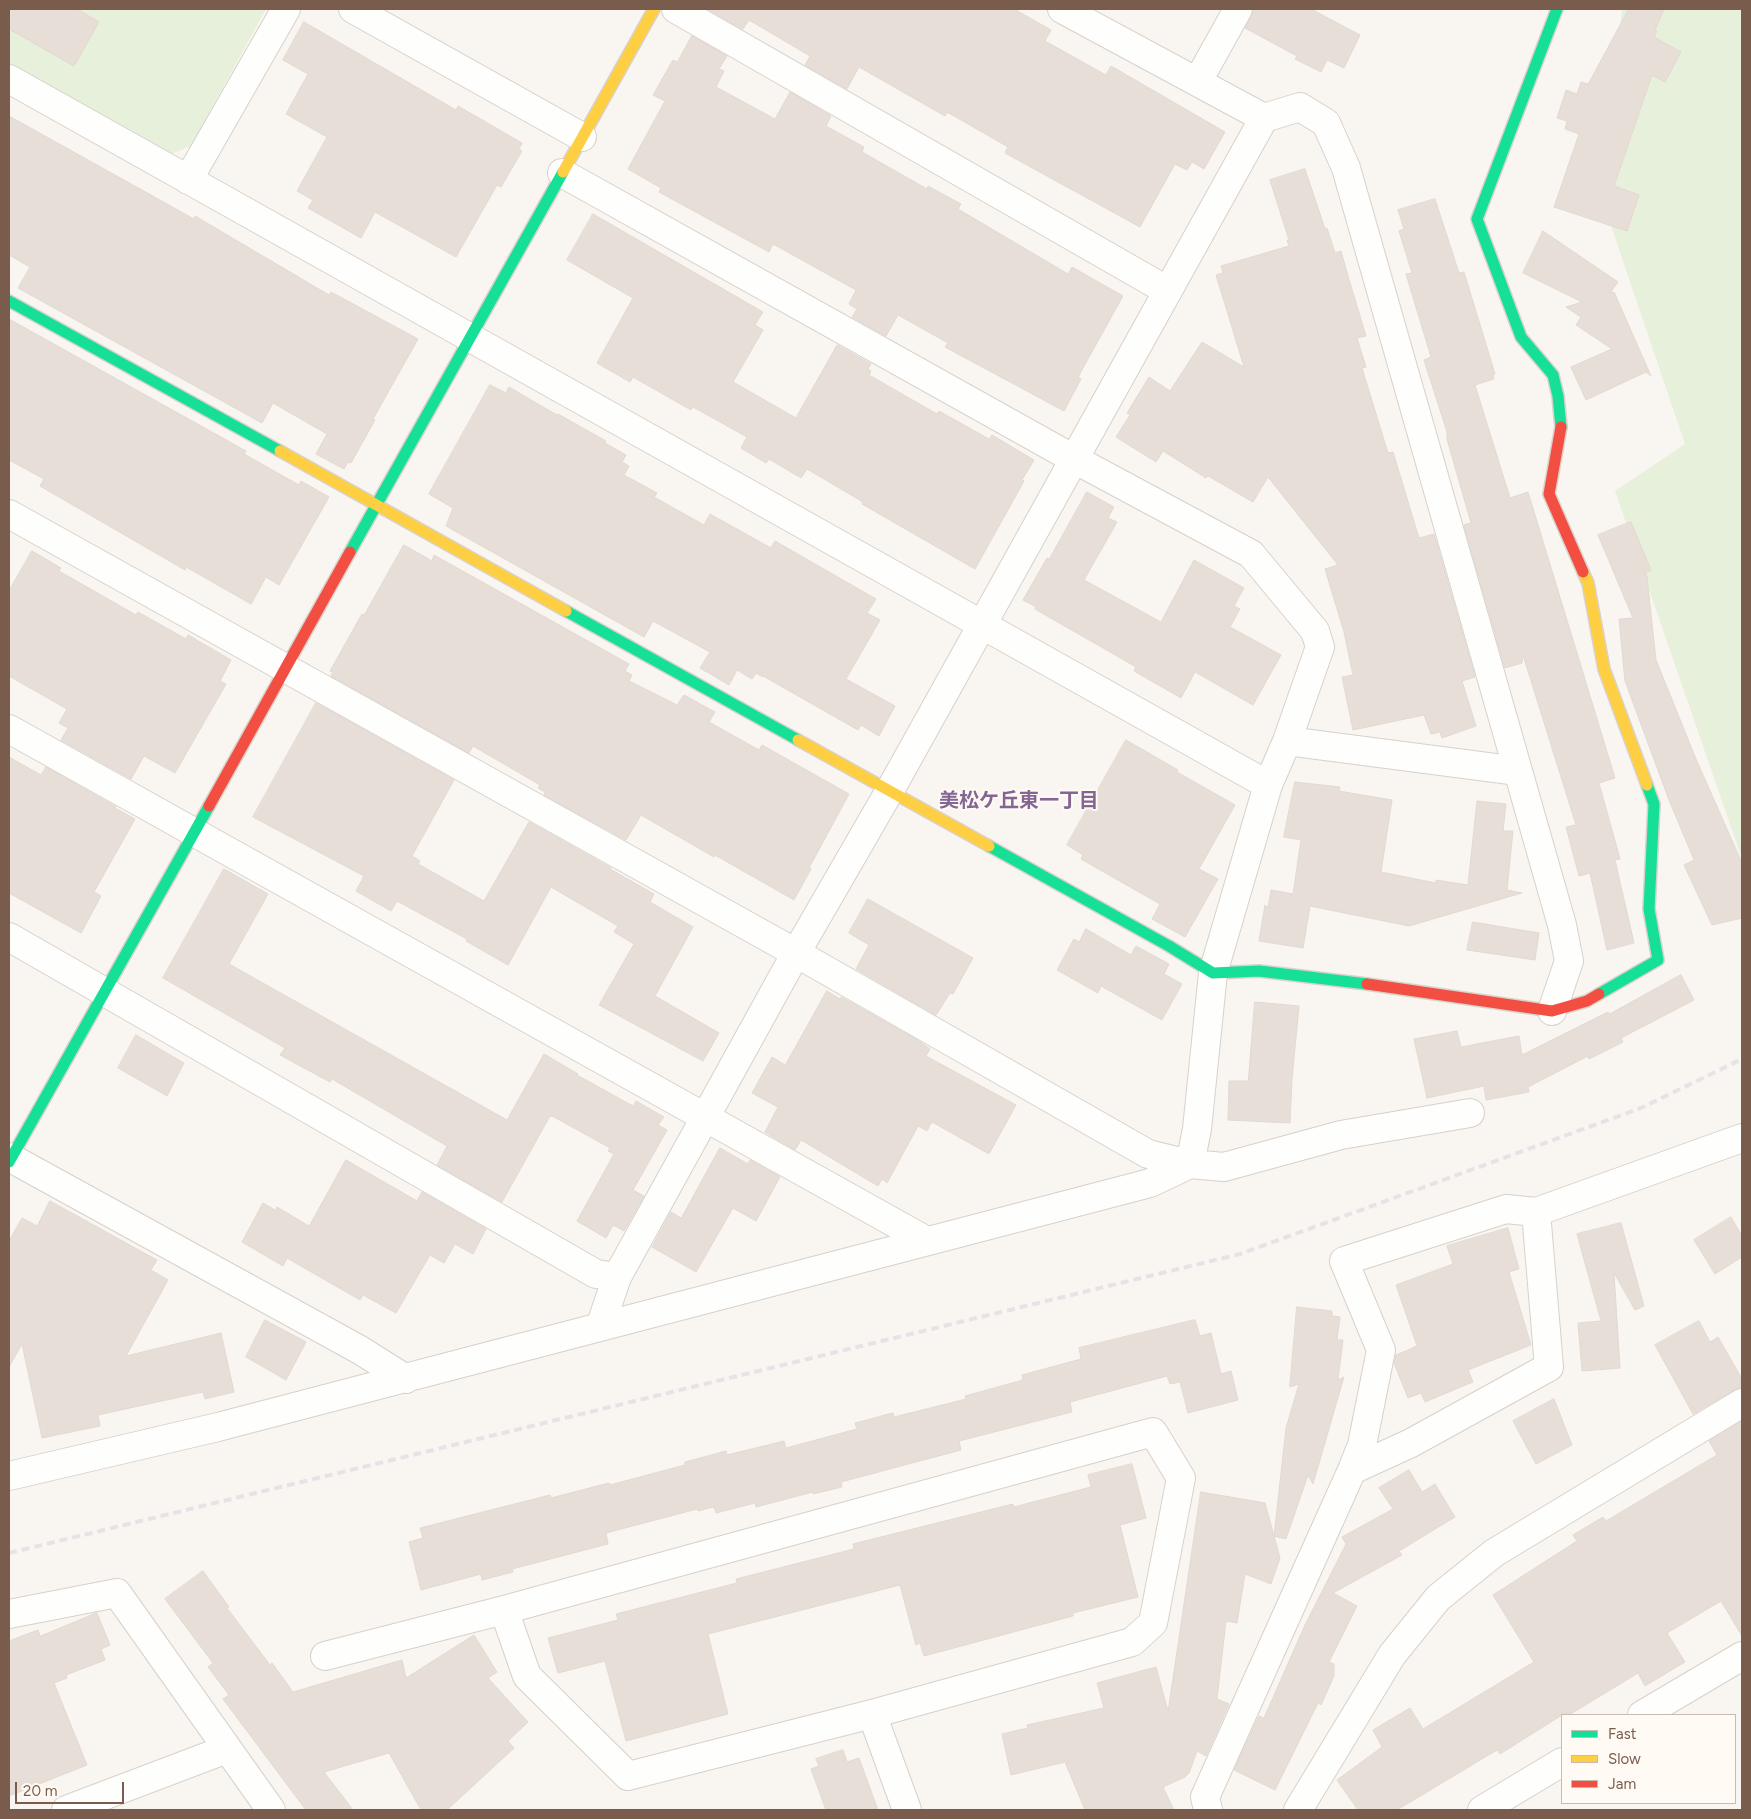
<!DOCTYPE html>
<meta charset="utf-8">
<style>
body{margin:0}
#map{position:relative;width:1751px;height:1819px;overflow:hidden;background:#f9f5f0;font-family:Figtree,sans-serif}
canvas{display:block}
.frame{position:absolute;inset:0;border:10px solid #7a5c4d;pointer-events:none}
.legend{position:absolute;left:1561px;top:1714px;width:175px;height:90px;box-sizing:border-box;background:#fffaf3;border:1px solid #cabbb1;margin:0;padding:6px 9px;list-style:none;font-size:15px;color:#7a5c4d}
.legend li{display:flex;align-items:center;gap:10px;height:25px}
.legend b{width:25px;border:1px solid #cabbb1}
.scale{position:absolute;left:15px;top:1782px;width:109px;height:22px;box-sizing:border-box;border:2px solid #7a5c4d;border-top:0;padding-left:6px;font-size:15px;line-height:18px;white-space:nowrap;color:#7a5c4d;-webkit-text-stroke:4px #fffaf3;paint-order:stroke}
</style>
<div id="map">
<canvas width="1751" height="1819"></canvas>
<div class="frame"></div>
<ul class="legend">
<li><b style="height:6px;background:#16e098"></b>Fast</li>
<li><b style="height:6px;background:#ffcf43"></b>Slow</li>
<li><b style="height:6px;background:#f24e42"></b>Jam</li>
</ul>
<div class="scale">20 m</div>
</div>
<script>
const ctx = document.querySelector('canvas').getContext('2d');
ctx.lineJoin = 'round';
function fill(path, color) { ctx.fillStyle = color; ctx.fill(path, 'evenodd'); }
function trace(path, color, width, dash) { ctx.strokeStyle = color; ctx.lineWidth = width; ctx.lineCap = dash ? 'butt' : 'round'; ctx.setLineDash(dash || []); ctx.stroke(path); }
function drawText(font, color, halo, rows, align = 'center') {
  ctx.font = font + ' Figtree,"Noto Sans JP",sans-serif'; ctx.lineWidth = 4; ctx.setLineDash([]); ctx.textBaseline = 'middle'; ctx.strokeStyle = halo; ctx.fillStyle = color; for (const [text, x, y, turn = 0] of rows) {
    ctx.save(); ctx.translate(x, y); ctx.rotate((+turn || 0) * Math.PI / 180); ctx.textAlign = isNaN(turn) ? turn : align; if (halo) ctx.strokeText(text, 0, 0); ctx.fillText(text, 0, 0); ctx.restore();
  }
}
const green = new Path2D(`
 M9 9H266L191 146 171 154 9 64Z
 M1622 9H1742V859L1615 491 1685 444 1602 199Z`);
const building = new Path2D(`
 M9 9H77L99 22 74 66 9 29Z
 M708 9H1014L1051 30 1045 41 1106 75 1111 66 1225 132 1204 169 1192 162 1187 170 1175 164 1140 227 1005 153 1008 147 947 112 945 116 859 67 847 89 805 65 810 56 749 20 743 29Z
 M1254 9H1311L1360 35 1344 68 1327 60 1321 72 1295 59 1297 56 1245 28Z
 M1629 9H1664L1655 30 1657 31 1654 37 1681 52 1665 82 1652 75 1614 186 1639 195 1627 231 1554 207 1579 134 1565 129 1567 121 1557 118 1566 90 1577 94 1581 82 1588 84Z
 M304 22 456 110 458 106 522 143 519 149 522 151 501 187 497 185 456 257 375 212 361 238 308 208 313 200 297 191 327 137 286 114 308 74 283 60Z
 M692 36 727 56 719 69 724 71 716 87 775 119 790 92 831 116 826 126 864 147 862 152 927 189 928 186 961 204 958 209 1068 274 1072 267 1123 296 1078 377 1081 379 1064 411 945 347 948 343 898 315 886 336 852 317 857 309 849 304 856 290 773 244 769 252 659 192 661 188 628 169 665 101 653 95 673 60 677 62Z
 M9 116 194 219 195 216 329 295 331 292 418 339 373 419 375 420 351 463 348 462 344 469 316 454 327 434 273 403 262 423 18 288 30 267 9 255Z
 M1305 169 1325 229 1327 228 1335 253 1341 251 1348 276 1366 336 1357 338 1366 367 1362 368 1388 453 1393 452 1419 538 1434 534 1475 677 1462 681 1476 726 1442 738 1440 732 1431 734 1424 715 1353 730 1342 677 1353 675 1344 632 1325 569 1338 565 1268 477 1253 502 1208 476 1206 478 1163 451 1156 462 1116 437 1130 415 1127 413 1149 377 1170 391 1202 342 1244 367 1216 275 1223 273 1221 266 1289 246 1287 240H1289L1270 180Z
 M1435 199 1459 273 1464 272 1495 374 1493 375 1494 379 1475 385 1510 498 1528 492 1615 778 1599 783 1620 859 1615 860 1634 943 1607 950 1590 873 1579 876 1566 827 1576 825 1523 655 1522 663 1505 668 1464 525 1471 523 1447 439V432L1424 360 1431 357 1406 274 1412 273 1399 231 1404 229 1398 210Z
 M593 214 763 312 755 325 763 330 733 382 796 418 837 345 871 364 868 369 871 371 869 375 937 414 939 411 989 439 992 435 1034 460 1022 480 1024 481 975 569 862 504 863 502 807 469 801 478 769 459 766 463 741 448 747 437 693 407 691 410 633 377 630 382 597 363 633 298 567 260Z
 M1543 231 1618 282 1610 293 1614 292 1651 376 1646 372 1586 400 1571 367 1612 349 1576 325 1581 317 1566 307 1582 302 1523 273Z
 M9 319 246 451 244 454 299 485 301 481 329 497 279 585 266 577 251 604 186 567 185 570 40 486 44 479 9 460Z
 M490 385 506 393 509 387 557 415 558 414 606 441 605 443 626 455 622 462 629 466 624 475 657 493 654 497 704 525 710 514 771 548 775 541 876 599 867 613 880 620 846 679 895 706 879 736 861 725 858 730 763 676V677L756 673 752 679 737 670 729 685 700 668 710 652 653 621 644 637 446 526 453 508 429 494Z
 M1087 492 1114 507 1108 518 1117 522 1084 580 1161 622 1194 560 1244 588 1234 606 1240 609 1230 627 1281 655 1253 705 1195 672 1181 698 1134 671 1136 667 1035 609 1036 607 1023 600 1047 558 1049 559Z
 M1631 522 1651 570 1645 573 1647 577 1656 660 1696 759 1742 863V918L1712 925 1684 865 1694 860 1669 800 1625 681 1619 619 1633 618 1598 535Z
 M404 545 432 561 434 555 629 664 625 671 632 675 629 681 677 705 684 695 715 712 709 722 759 750 762 745 849 794 809 868 811 869 794 900 715 855 714 857 641 815 626 840 544 795 545 792 538 788 540 785 473 746 469 753 331 676 333 672 330 671 362 614 364 615Z
 M32 551 61 568 59 571 136 615 138 612 186 639 188 635 231 660 220 681 226 684 175 773 144 756 131 779 61 740 68 728 59 723 67 709 9 676V591Z
 M316 703 454 780 412 856 420 861 418 864 484 901 529 822 611 868 610 869 654 894 650 902 693 927 655 996 719 1033 703 1061 599 1005 634 944 614 932 618 926 551 887 508 965 466 941 467 939 397 901 391 911 356 891 364 876 253 817Z
 M1126 740 1178 770 1177 772 1235 805 1199 869 1218 879 1185 937 1152 919 1160 904 1081 859 1083 855 1067 845Z
 M9 757 41 775 46 767 116 807 115 808 135 819 94 892 101 896 81 933 9 893Z
 M1295 782 1340 787 1339 791 1392 800 1381 872 1436 883V880L1468 885 1477 801 1506 804 1503 831H1513L1507 890 1522 893 1409 926 1310 906 1303 948 1259 941 1265 905 1268 908 1271 890 1293 894 1301 840 1284 837Z
 M224 869 268 894 229 964 507 1120 544 1054 578 1074 577 1075 633 1106 636 1101 664 1117 658 1125 667 1130 633 1190 644 1196 624 1231 613 1225 606 1238 577 1221 614 1154 608 1151 610 1148 554 1117 550 1116 502 1202 437 1165 447 1146 332 1079 330 1082 280 1055 285 1048 163 978Z
 M868 899 973 958 953 994 950 993 936 1015 856 969 869 945 849 933Z
 M1473 922 1539 933 1535 960 1467 950Z
 M1086 929 1131 955 1136 946 1169 964 1164 974 1182 984 1162 1020 1101 986 1098 993 1057 970 1074 939 1079 942Z
 M1681 975 1694 1000 1621 1038 1623 1042 1589 1059 1588 1056 1528 1087 1529 1092 1486 1100 1484 1086 1427 1098 1414 1039 1457 1031 1461 1047 1519 1036 1522 1055 1608 1012 1609 1014Z
 M827 991 840 999 841 997 919 1041 930 1049 926 1056 1016 1105 989 1154 932 1122 927 1131 918 1126 887 1183 882 1179 878 1186 801 1140 795 1150 765 1132 778 1107 752 1093 772 1057 785 1065Z
 M1255 1002 1299 1006 1292 1079 1290 1123 1228 1120 1229 1081H1248Z
 M136 1035 184 1063 167 1096 118 1068Z
 M720 1148 748 1164 750 1160 780 1177 756 1221 733 1208 696 1272 652 1247 671 1212 681 1218Z
 M346 1160 417 1201 422 1192 486 1229 473 1254 455 1244 444 1263 430 1255 396 1313 363 1295 360 1300 287 1258 283 1266 242 1242 263 1203 275 1210 277 1207 309 1226Z
 M50 1201 157 1260 151 1270 168 1280 126 1356 221 1333 234 1392 205 1399 203 1392 98 1415 100 1426 42 1438 22 1344 9 1367V1241L22 1218 37 1226Z
 M1731 1217 1742 1236V1257L1715 1274 1694 1240Z
 M1621 1223 1644 1306 1635 1310 1614 1273 1620 1368 1582 1371 1578 1323 1601 1321 1577 1234Z
 M1508 1228 1519 1269 1509 1272 1531 1345 1468 1370 1473 1382 1425 1402 1421 1393 1408 1398 1394 1363 1396 1355 1417 1346 1396 1285 1453 1264 1447 1246Z
 M1297 1307 1332 1311V1316L1340 1317 1337 1340H1343L1338 1380 1344 1377 1313 1484 1308 1475 1286 1539 1274 1536 1286 1428 1299 1384 1290 1387Z
 M265 1320 306 1342 286 1380 246 1357Z
 M1195 1320 1200 1336 1211 1333 1221 1374 1231 1371 1238 1400 1188 1413 1180 1382 1170 1384 1167 1376 1070 1402 1072 1412 959 1441 961 1450 841 1482 842 1487 813 1494V1492L756 1507 755 1503 716 1513 714 1507 698 1511 697 1509 606 1533 608 1544 512 1569 513 1572 482 1580 481 1574 421 1590 409 1542 423 1538 420 1528 550 1495 551 1498 609 1483 610 1485 685 1465V1462L726 1451 727 1455 784 1441 786 1448 857 1429 855 1423 893 1413 894 1417 966 1399 965 1396 1023 1380 1022 1375 1081 1359 1079 1348Z
 M1699 1321 1710 1342 1718 1337 1742 1379V1387L1734 1390 1693 1414 1655 1345Z
 M1554 1399 1572 1445 1536 1464 1513 1421Z
 M1742 1421V1636L1721 1601 1667 1633 1685 1662 1645 1686 1638 1673 1569 1715 1568 1713 1562 1715 1500 1754 1497 1750 1397 1810H1358L1337 1780 1382 1747 1373 1730 1410 1708 1423 1729 1534 1662 1493 1595 1577 1541 1573 1535 1603 1517 1606 1521 1717 1455 1709 1441Z
 M1132 1464 1146 1518 1120 1525 1138 1597 1073 1613V1616L924 1656 920 1643 916 1645 900 1585 708 1634 728 1714 626 1741 605 1661 558 1673 548 1638 618 1620 616 1614 737 1583 736 1579 854 1549 853 1544 1013 1504 1014 1507 1091 1487 1088 1475Z
 M1409 1470 1422 1492 1435 1484 1455 1517 1399 1551 1402 1555 1333 1593 1357 1606 1329 1662 1334 1664V1676L1321 1705 1318 1703 1275 1790 1234 1770 1259 1716 1264 1718 1305 1625 1346 1544 1342 1537 1393 1509 1379 1488Z
 M1201 1492 1265 1503 1280 1558 1271 1584 1245 1574 1237 1623 1226 1621 1217 1699 1229 1704 1206 1756 1197 1751 1189 1773 1185 1777 1163 1787 1174 1810H1085L1065 1762 1011 1775 1002 1734 1028 1728 1027 1725 1104 1708 1097 1683 1156 1667 1168 1711Z
 M203 1571 229 1607 227 1608 270 1665 272 1663 293 1692 402 1660 406 1678 474 1635 497 1672 488 1678 528 1722 508 1741 514 1748 447 1810H421L389 1753 324 1772 353 1810H306L223 1699 229 1695 208 1667 213 1663 165 1599Z
 M97 1613 110 1645 101 1649 105 1660 66 1675 67 1678 54 1683 87 1765 9 1796V1641L38 1630 40 1636Z
 M843 1750 847 1762 859 1758 878 1810H826L811 1769 819 1766 816 1759Z`);
const street = new Path2D(`
 M353 9 582 137
 M676 9 1168 291
 M1062 9 1264 118 1300 107 1326 123 1346 168 1562 925 1569 961 1552 1011
 M9 79 1268 785
 M1198 81 1238 9
 M188 180 286 9
 M9 514 796 953 1148 1154 1190 1164 1224 1167 1341 1135 1470 1113
 M9 729 927 1241
 M1287 741 1518 771
 M9 937 596 1274 617 1277
 M9 1157 360 1350 406 1379
 M600 1327 617 1277 796 953 889 792 1264 118
 M1352 1470 1362 1445 1381 1350 1344 1261 1506 1209 1536 1212
 M9 1476 218 1427 1150 1183 1190 1164 1197 1129 1213 973 1268 785 1287 741 1320 647 1315 631 1251 554 1074 459 562 173
 M9 1614 117 1593 271 1810
 M325 1656 504 1610 1153 1432 1181 1478 1153 1623 1132 1642 872 1714 628 1776 527 1676 504 1610
 M872 1714 907 1810
 M1642 1715 1742 1656
 M66 1810 227 1749
 M1208 1810 1205 1797 1352 1470 1411 1443 1549 1367 1536 1212 1742 1138
 M1298 1810 1392 1655 1438 1598 1494 1553 1742 1403
 M1482 1810 1562 1762`);
const fast = new Path2D(`
 M1557 9 1477 219 1521 337 1553 375 1558 396 1561 427
 M9 301 280 451
 M350 552 563 172
 M566 611 798 740
 M989 846 1169 946 1213 973 1259 971 1367 984
 M1599 994 1658 960 1649 909 1654 804 1647 785
 M9 1162 209 806`);
const slow = new Path2D(`
 M563 172 654 9
 M280 451 566 611
 M1583 572 1588 583 1604 669 1647 785
 M798 740 989 846`);
const jam = new Path2D(`
 M1561 427 1549 494 1583 572
 M209 806 350 552
 M1367 984 1552 1011 1587 1001 1599 994`);
const rail = new Path2D(`
 M9 1553 1240 1254 1641 1108 1742 1059`);
const neighbourhoodNames = [
 ["美松ケ丘東一丁目",1019,801]
];
fill(green, '#e7f0db');
fill(building, '#e6ded7');
trace(building, '#e2d8d2', 1);
trace(street, '#d7d1cb', 30);
trace(fast, '#d9d2cb', 14);
trace(slow, '#d9d2cb', 14);
trace(jam, '#d9d2cb', 14);
trace(street, '#fefefd', 28);
trace(fast, '#16e098', 11);
trace(slow, '#ffcf43', 11);
trace(jam, '#f24e42', 11);
trace(rail, '#e6e3e7', 4, [8, 5]);
drawText('bold 20px', '#846695', '#fffaf3', neighbourhoodNames);
</script>
